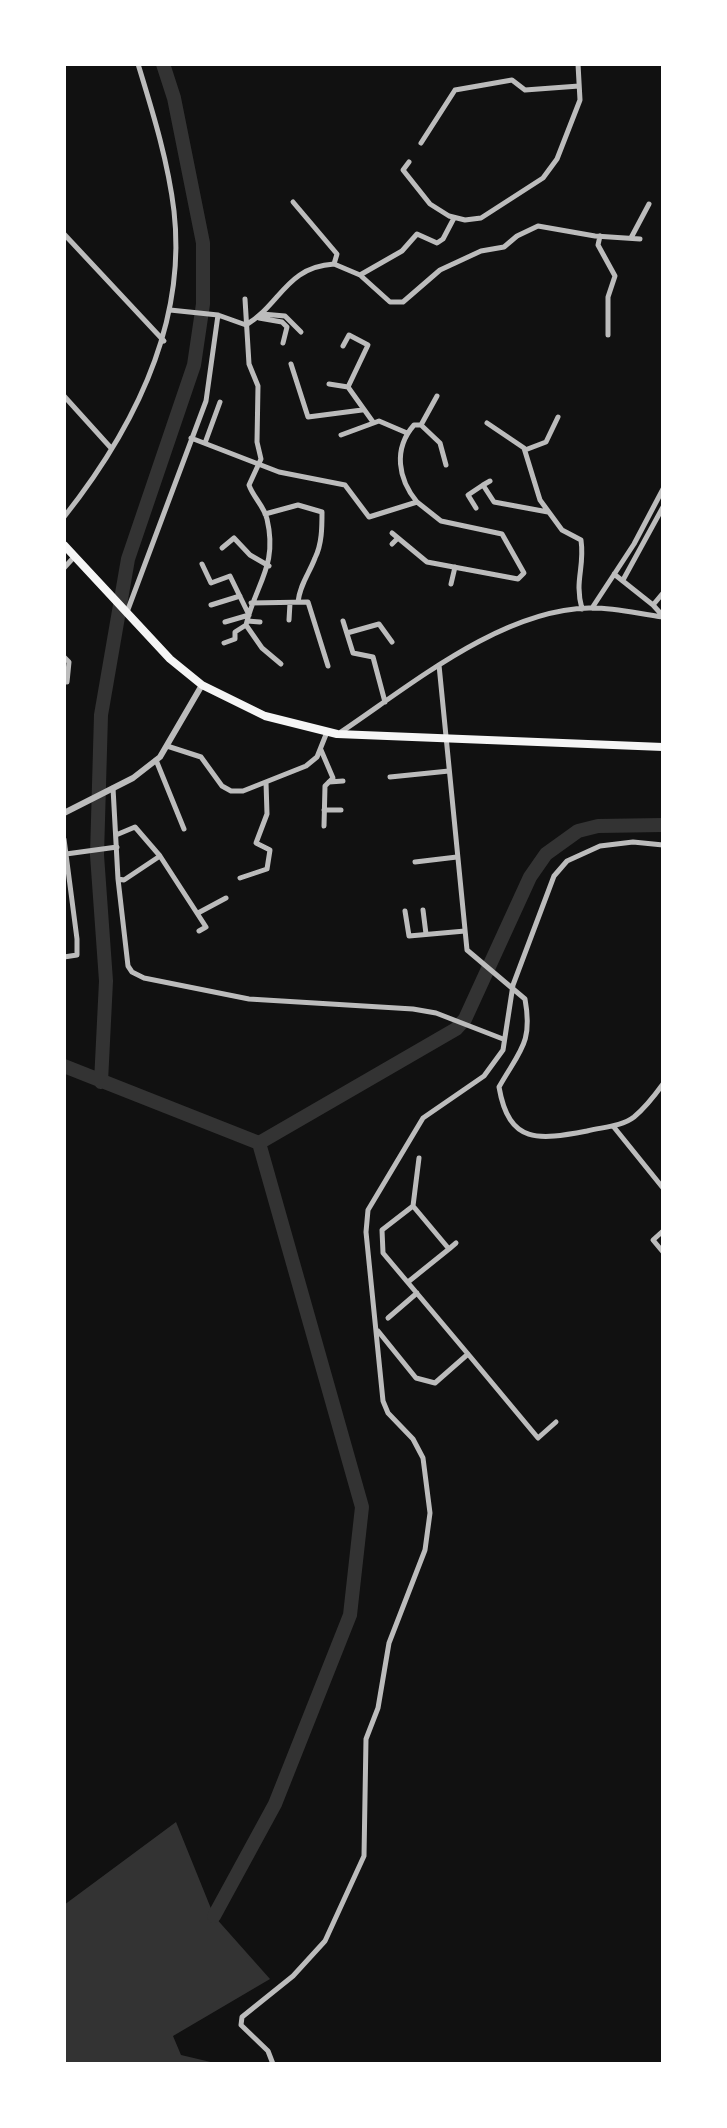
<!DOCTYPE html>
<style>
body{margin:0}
#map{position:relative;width:727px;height:2128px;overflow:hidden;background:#111;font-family:"DejaVu Sans",sans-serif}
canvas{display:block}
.frame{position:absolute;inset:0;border:66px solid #fff;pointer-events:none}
</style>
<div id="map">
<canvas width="727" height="2128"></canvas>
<div class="frame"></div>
</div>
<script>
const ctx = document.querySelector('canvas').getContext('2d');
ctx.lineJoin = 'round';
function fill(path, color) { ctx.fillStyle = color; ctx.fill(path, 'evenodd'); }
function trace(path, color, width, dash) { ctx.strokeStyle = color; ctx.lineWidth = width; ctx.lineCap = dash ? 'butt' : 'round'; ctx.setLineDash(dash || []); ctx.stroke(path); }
const water = new Path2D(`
 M176 1822 214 1916 270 1979 173 2036 181 2055 219 2064H64V1905Z`);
const river = new Path2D(`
 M64 1066 259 1143 362 1507 350 1615 275 1804 214 1916
 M101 1082 106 981 97 855 101 715 128 559 194 365 203 304V243L174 98 163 64
 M259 1143 456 1029 465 1019 530 877 546 854 578 831 598 826 663 825`);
const minor = new Path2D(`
 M421 143 455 90 512 80 525 90 579 86
 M409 162 403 170 430 204 449 216 465 220 481 218 543 178 557 159 580 100 578 64
 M64 234 164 341
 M600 236 598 245 615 276 608 297V335
 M632 236 649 204
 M334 264 360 275 390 302H403L440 270 481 251 504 247 517 236 538 226 595 236 640 239
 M360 275 402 251 417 234 437 243 443 239 454 218
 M245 299 249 364 258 386 257 442 261 459 249 485C253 497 264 506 267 519 278 566 256 583 246 625L262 648 281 664
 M170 310 218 315 246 325C281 304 286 267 334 264L337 254 293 202
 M262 314 285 316 301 332
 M259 318 282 322 287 327 283 343
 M343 346 349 335 368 345 348 387 373 422
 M291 364 308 417 362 410
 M329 384 348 387
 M64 396 111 448
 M487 423 524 448 540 500 562 530 581 540C585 568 574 580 582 609
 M421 425 440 443 446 465
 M341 435 379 421 407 433
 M191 438 279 472 345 485 369 517 417 502 441 521 502 534 524 573 518 579 427 562 392 533
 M205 443 220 402
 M525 450 546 442 558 417
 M483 485 490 481
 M417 502C398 479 393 449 414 425H421L437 396
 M476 508 468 495 483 485 494 502 548 512
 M265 514 298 505 322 512C322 527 322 544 315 558 309 574 300 584 298 602
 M64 517C132 431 187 325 174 211 168 161 153 113 138 64
 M392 544 398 538
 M222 548 234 538 250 555 269 566
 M202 564 211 583 230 576 249 615 225 622
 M64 568 74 557
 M614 574 653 605
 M623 580 663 507
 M451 584 455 567
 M251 603 308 602 328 666
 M211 605 240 596
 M592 608 634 544 663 489
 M127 612 206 401 218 315
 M662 615 653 605 663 593
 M289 620 290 603
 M247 621 260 622
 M343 621 353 653 373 657 385 702
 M347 633 379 624 392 642
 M224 643 235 639V632L246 625
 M64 657 69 662 67 682
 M439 665 467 950 525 999C533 1043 520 1050 499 1087 509 1145 539 1140 587 1131 602 1127 621 1127 634 1117 645 1108 655 1095 663 1084
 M338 734C410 686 500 610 589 608 613 607 639 614 663 617
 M167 746 201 757 222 786 231 791H243L306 766 317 757 327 732
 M321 750 333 778 325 786 324 826
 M156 760 184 829
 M390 777 449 771
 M329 782 343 781
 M113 788 118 879 124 880 160 856 206 927 199 931
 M324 810H341
 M116 835 135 827 160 856
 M64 839 77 939V955L64 957
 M66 854 117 847
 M415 862 457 857
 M240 878 267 869 270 850 256 843 267 814 266 782
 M118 879 128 966 132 972 144 978 249 999 413 1009 436 1013 503 1039
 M423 910 426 934
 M405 911 409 936 465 931
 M198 913 226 898
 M613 1126 663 1188
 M419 1158 413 1206 382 1230 383 1253 468 1354
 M413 1206 449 1249 456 1243
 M663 1231 653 1240 663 1252
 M408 1282 449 1249
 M388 1318 417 1293
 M378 1331 416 1378 435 1383 468 1354 538 1438 556 1422
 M273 2064 268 2051 241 2025 242 2017 293 1976 325 1941 364 1856 366 1739 378 1708 389 1643 425 1550 430 1513 423 1458 413 1439 388 1413 383 1401 366 1232 368 1210 423 1118 484 1076 503 1050 513 985 554 876 567 861 600 846 633 842 663 845`);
const tertiary = new Path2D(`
 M64 813 133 778 160 757 202 685`);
const primary = new Path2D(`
 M64 545 170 659 202 685 265 716 337 734 663 747`);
fill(water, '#333');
trace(river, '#333', 14);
trace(minor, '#bcbcbc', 5);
trace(tertiary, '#bcbcbc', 6);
trace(primary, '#f5f5f5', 8);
</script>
